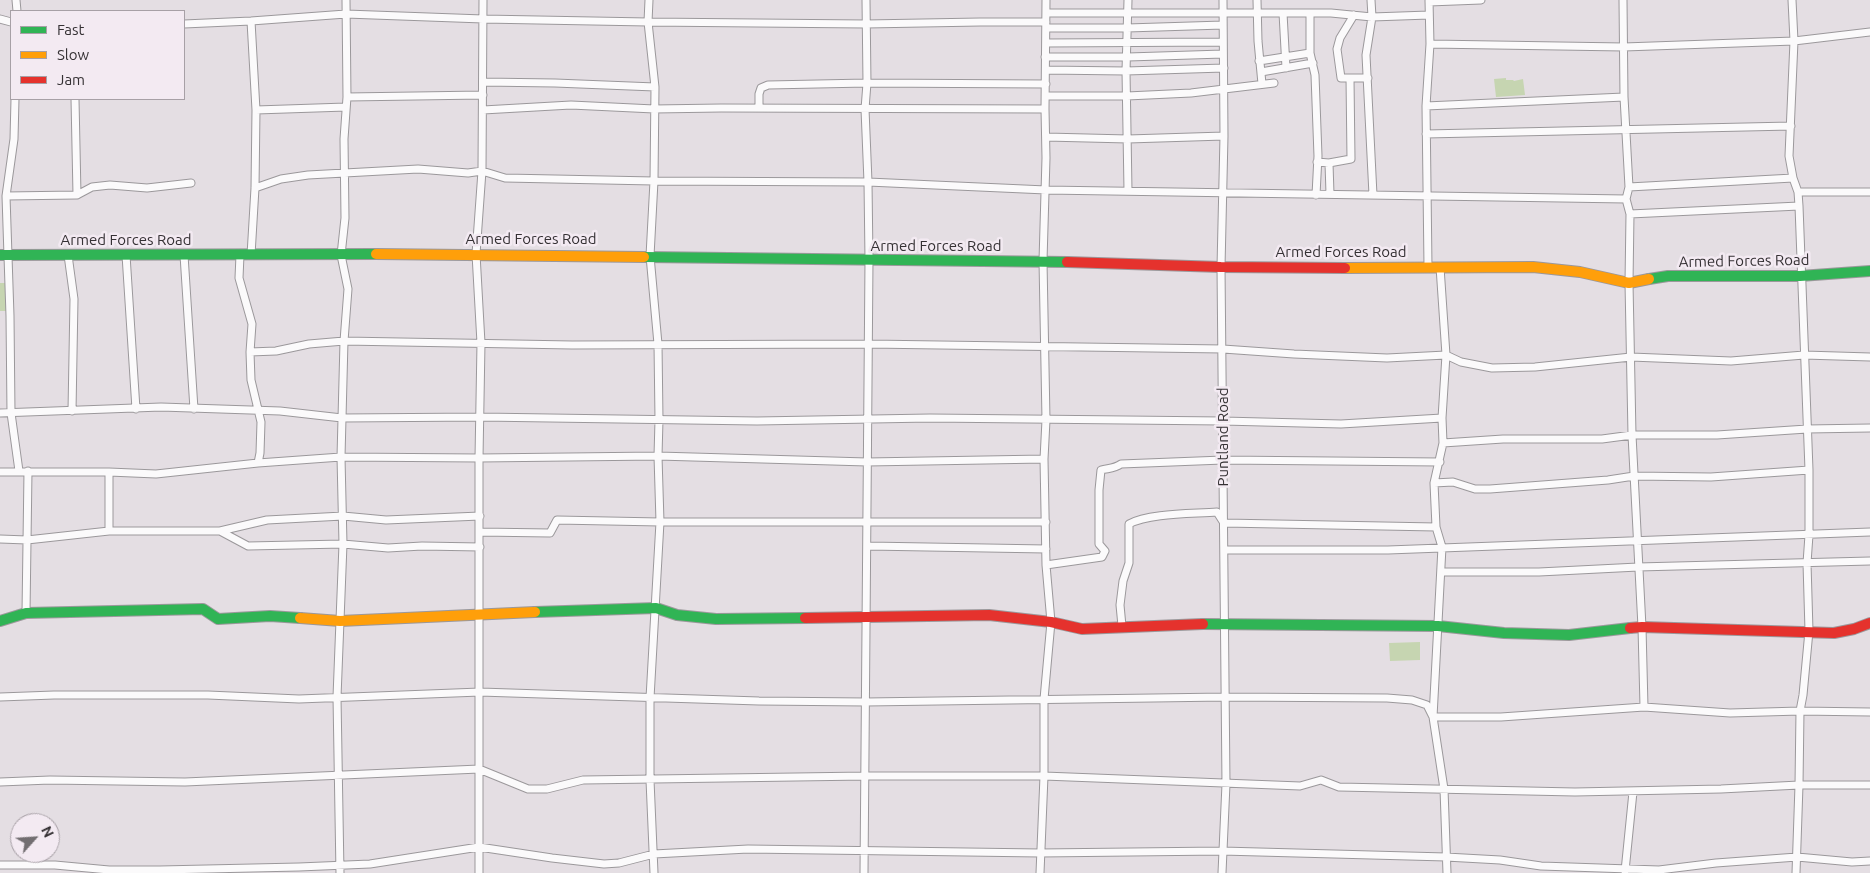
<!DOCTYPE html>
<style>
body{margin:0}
#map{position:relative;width:1870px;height:873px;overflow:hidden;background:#e4dee3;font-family:Ubuntu,sans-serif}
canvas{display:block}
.legend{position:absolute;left:10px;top:10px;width:175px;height:90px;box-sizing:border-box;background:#f3eaf2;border:1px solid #a7a0a6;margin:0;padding:6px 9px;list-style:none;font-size:15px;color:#353134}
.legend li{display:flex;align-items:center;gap:10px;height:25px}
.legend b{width:25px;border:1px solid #a7a0a6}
.north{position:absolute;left:10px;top:813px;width:50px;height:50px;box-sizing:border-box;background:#f3eaf2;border:1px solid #a7a0a6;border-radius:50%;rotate:64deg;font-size:14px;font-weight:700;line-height:20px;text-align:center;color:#353134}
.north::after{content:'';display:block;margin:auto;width:18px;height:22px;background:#726e71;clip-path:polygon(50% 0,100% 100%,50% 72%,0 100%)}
</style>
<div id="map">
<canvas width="1870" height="873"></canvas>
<ul class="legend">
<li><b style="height:6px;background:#30b455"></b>Fast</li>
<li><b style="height:6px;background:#ff9f0a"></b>Slow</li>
<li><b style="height:6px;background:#e5322d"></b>Jam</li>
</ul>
<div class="north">N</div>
</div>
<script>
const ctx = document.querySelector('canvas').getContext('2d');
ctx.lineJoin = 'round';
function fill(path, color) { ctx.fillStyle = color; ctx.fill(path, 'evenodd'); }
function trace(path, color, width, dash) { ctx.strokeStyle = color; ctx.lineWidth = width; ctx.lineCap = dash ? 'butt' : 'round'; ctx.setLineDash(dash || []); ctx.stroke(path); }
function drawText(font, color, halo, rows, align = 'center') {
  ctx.font = font + ' Ubuntu,sans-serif'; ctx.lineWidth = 5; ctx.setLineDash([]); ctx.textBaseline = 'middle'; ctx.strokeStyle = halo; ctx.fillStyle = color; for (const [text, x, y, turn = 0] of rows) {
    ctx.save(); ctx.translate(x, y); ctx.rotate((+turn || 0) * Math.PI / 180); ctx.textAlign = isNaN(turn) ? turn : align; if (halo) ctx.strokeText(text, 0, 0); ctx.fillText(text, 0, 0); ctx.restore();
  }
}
const green = new Path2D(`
 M1506 78V80H1513L1514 81 1523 79 1525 95 1496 97 1494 79Z
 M0 283H6V311H0Z
 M1420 642V660L1390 661 1389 643Z`);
const street = new Path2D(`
 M16 0 17 11
 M649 0 648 22 655 87 654 181 650 256 658 344 659 420 658 456 660 522 650 698V780L654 873
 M1128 0 1126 71 1128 191
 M1257 0 1258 41 1262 84
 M1371 0 1372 17 1366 55 1373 195
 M1623 0 1624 97 1629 187 1626 199 1630 214 1629 283 1632 435 1642 627 1644 707
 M1792 0 1794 41 1789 156 1793 178 1798 192 1799 206 1809 470V535L1807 563 1809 631 1803 695 1800 711 1799 785 1796 873
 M1429 2 1481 0
 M1046 13H1331L1372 17 1429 15
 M1283 13 1286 68
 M1310 13V53L1315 75 1318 156 1316 195
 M0 19 11 22
 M184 24 251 21 346 14 483 19 648 22 866 24 980 22H1046
 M1046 28H1127L1223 25
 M1046 43 1223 42
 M1430 44 1624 47 1794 41 1870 32
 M1045 57H1128L1223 54
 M1259 61 1310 53
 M1046 70 1126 71 1224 68
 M1261 72 1313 63
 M1350 78H1368
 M483 82 555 83 655 87
 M1046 96H1127L1191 93 1274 83
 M347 97 483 95
 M15 99 14 139 6 196 10 316 11 413 19 471
 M75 99 77 195
 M1426 106 1624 97
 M759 108V94L761 88 768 85 867 83 1046 84
 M256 110 346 107
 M483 110 571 105 654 109 721 108 1045 109
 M1426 134 1791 126
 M1046 137 1128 139 1224 136
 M1317 162 1329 163 1351 159 1350 78H1341L1337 49 1340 38 1354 15
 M1329 163 1330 194
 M1629 187 1793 178
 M255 188 281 179 308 175 418 169 468 173 482 171 505 178 654 181 868 182 1046 190 1626 199
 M1798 192H1870
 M6 196 77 195 92 187 110 185 147 188 191 183
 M1630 214 1799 206
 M68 255 74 299 72 411
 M126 255 136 409
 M184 255 194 409
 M240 255 239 278 252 324 250 352 251 380 261 422 260 453 258 463
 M251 255 255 188 256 110 251 21
 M1428 267 1426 106 1430 44 1429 0
 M1440 267 1446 355 1442 418 1443 443 1434 483 1436 527 1442 547 1433 717 1444 789 1447 873
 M250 352 276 351 309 344 344 341 572 345 869 344 1223 349 1294 354 1387 358 1446 355 1461 362 1492 368 1535 367 1631 357 1731 361 1804 355 1870 357
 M0 413 161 407 280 411 342 418 481 417 757 421 930 418 1223 421 1341 424 1442 418
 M1443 443 1503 439H1602L1632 435H1717L1807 429 1870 428
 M0 472H109L156 474 258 463 341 457 479 458 658 456 867 462 1044 459
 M109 472V531
 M1434 483 1453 482 1475 489H1490L1608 480 1634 476 1711 477 1809 470
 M220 531 267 520 343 516 386 520 480 516
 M480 532 550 533 557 520 660 522H1046
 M0 539 27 540 109 531H220L248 546 343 544 388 548 422 546 480 547
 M868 546 1046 549
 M1225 550H1388L1870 532
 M1046 565 1102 557 1105 551 1099 544V490L1101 470C1108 468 1114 469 1121 464L1223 460 1440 462
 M1442 572H1539L1638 567 1870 561
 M26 613 28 471
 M1122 626 1120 605 1123 581 1129 563V524C1149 513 1193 514 1217 512L1224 523 1436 527
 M0 697 54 695H208L299 699 480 692 759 701 866 702 1225 697 1387 698 1412 700 1427 705 1433 717H1501L1644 707 1730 713 1800 711 1870 712
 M0 782 50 780 185 782 479 769 528 789H547L583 780 866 776H1044L1300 786 1321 780 1339 787 1575 792 1721 789 1799 785H1870
 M0 865H55L109 870H160L299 867 370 864 479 847 552 858 604 864 619 863 654 854 748 849 1040 853 1222 851 1446 857 1500 860 1541 866 1659 870 1716 863 1797 857 1852 862 1870 861
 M1625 871 1633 792
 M340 873 337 697 343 544 341 457 344 341 348 289 341 255 345 218 344 139 347 97 346 0
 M479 873V458L481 343 476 254 482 171 483 0
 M864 873 869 260 868 182 865 109 867 83 866 0
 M1040 873 1044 776V699L1051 622 1046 565 1044 459 1046 420 1043 261 1046 158 1045 109 1046 0
 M1222 873 1226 784 1221 267 1224 136 1223 0`);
const fast = new Path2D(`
 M0 255 376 254
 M644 257 1067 262
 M1649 279 1668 276H1800L1870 271
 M535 612 656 608 677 615 716 619 805 618
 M0 621 26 613 203 609 218 619 270 616 300 618
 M1203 624 1438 626 1504 633 1569 635 1630 628`);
const slow = new Path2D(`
 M376 254 644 257
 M1345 268 1533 267 1580 272 1629 283 1649 279
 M300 618 340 621 535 612`);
const jam = new Path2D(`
 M1067 262 1221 267 1345 268
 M805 618 989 615 1051 622 1082 629 1203 624
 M1630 628 1642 627 1834 633 1854 629 1870 623`);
const streetNames = [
 ["Armed Forces Road",531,239],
 ["Armed Forces Road",126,240],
 ["Armed Forces Road",936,246],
 ["Armed Forces Road",1341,252],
 ["Armed Forces Road",1744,261,-1],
 ["Puntland Road",1223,437,-90]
];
fill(green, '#c6d5b1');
trace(street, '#9b989b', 9);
trace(fast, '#9b989b', 12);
trace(slow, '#9b989b', 12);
trace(jam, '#9b989b', 12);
trace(street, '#fbfafb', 7);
trace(fast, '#30b455', 10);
trace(slow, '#ff9f0a', 10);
trace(jam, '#e5322d', 10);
drawText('15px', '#353134', '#f3eaf2', streetNames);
</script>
